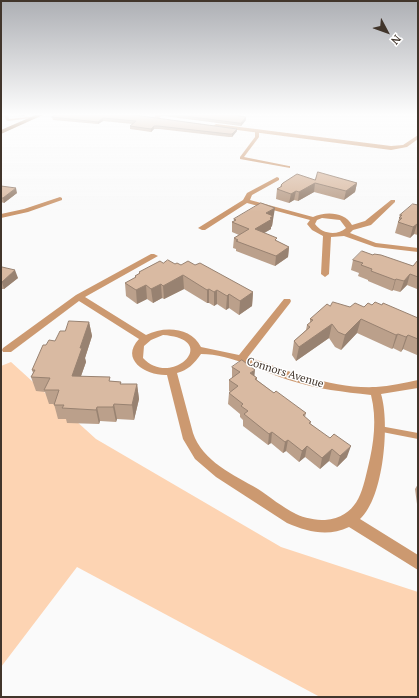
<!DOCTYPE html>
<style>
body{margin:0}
#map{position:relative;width:419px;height:698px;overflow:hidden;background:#fafafa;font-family:"PT Serif",serif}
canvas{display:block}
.frame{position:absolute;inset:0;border:2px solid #41352b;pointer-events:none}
.north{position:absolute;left:367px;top:12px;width:40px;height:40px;-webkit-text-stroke:3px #fff;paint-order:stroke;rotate:131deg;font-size:11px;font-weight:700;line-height:16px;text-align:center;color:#41352b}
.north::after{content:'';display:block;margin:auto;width:14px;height:18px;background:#41352b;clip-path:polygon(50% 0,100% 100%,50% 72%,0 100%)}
</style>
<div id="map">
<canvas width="419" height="698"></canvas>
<div class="frame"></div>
<div class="north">N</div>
</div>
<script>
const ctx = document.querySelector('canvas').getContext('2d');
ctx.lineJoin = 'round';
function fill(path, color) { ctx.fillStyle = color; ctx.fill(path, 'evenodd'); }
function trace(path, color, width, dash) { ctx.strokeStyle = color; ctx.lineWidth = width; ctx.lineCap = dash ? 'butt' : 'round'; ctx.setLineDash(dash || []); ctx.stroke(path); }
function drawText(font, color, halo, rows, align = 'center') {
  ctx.font = font + ' "PT Serif",serif'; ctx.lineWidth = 3; ctx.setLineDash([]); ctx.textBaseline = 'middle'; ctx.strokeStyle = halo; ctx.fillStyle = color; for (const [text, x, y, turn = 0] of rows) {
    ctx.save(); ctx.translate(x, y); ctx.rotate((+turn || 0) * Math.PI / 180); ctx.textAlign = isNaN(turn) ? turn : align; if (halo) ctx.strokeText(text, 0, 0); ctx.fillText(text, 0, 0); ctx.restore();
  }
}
const green = new Path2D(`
 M11 362 96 439 281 547 418 592V697H320L77 567 1 667V366Z`);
const lane = new Path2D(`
 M4 114H8L9 119 38 116 40 117 8 121 6 120Z
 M257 130 259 131V137L244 157 289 166H290V168L240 159V157L255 137V131Z
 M380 426 418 433V439L377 431 376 429 377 427Z`);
const street = new Path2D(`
 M157 114H163L157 120H153V118Z
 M216 124 391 146 403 145 418 135V139L407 147 391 150 214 127 213 126Z
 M277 177 279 178V180L252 195 250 200 313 217C326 211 345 212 352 225L365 221 391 200H395V202L371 225 353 230 350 233 376 243 418 248V252L375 247 344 236 331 237 329 274 325 277 321 274 323 236 312 230 307 224 310 220 247 203 205 230H202L198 228 243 200 247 193ZM322 218 340 220 346 228C337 236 322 234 315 224L317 220Z
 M60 197 62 198V200L28 212 1 218V214L24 209Z
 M151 254H154L158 256 85 297 146 335C164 326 191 327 201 347L239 355 284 299H290L291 301 290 303 248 357C289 371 331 389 376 387 390 386 404 383 418 380V388L381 394C390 423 384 498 360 519L418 555V570L349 527C328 537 308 532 287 523L216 477 195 459 183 439 167 375C147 376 119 360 139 339L79 301 11 352H3L2 350 3 348 76 295ZM163 335C222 339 172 389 143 358L144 346 151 340ZM201 354C232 354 262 372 292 381 318 389 343 392 371 395 377 419 374 443 368 467 362 493 357 517 325 520 316 520 304 518 296 514 282 507 270 497 258 489 234 475 202 461 193 433L177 373C188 370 194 364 201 354Z`);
const primary = new Path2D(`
 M38 114H45L1 134V130Z`);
const wall = new Path2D(`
 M13 114H30L22 116Z
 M127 114 237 131 232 137H229L159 129H154L151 132 130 129V126L133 124 103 121 98 124 53 120 52 117Z
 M148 114H242L240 116 246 117V120L241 126Z
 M315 180 357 183 355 192 344 200 314 192 298 201 294 200 289 203 276 199 277 189 280 187 281 185Z
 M1 186 17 193 4 203 1 202Z
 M418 205V235L414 234 410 238 395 233 400 215Z
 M273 218 272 226 271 227V229L264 233 277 241 289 247 288 257 275 266 236 251V249L233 248 234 238 239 235 232 232V222L234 221V219L274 218Z
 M373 255 413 266 418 260V288L417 289 407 285 400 292 393 290 392 291 368 281V280L358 276 359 273 351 270 353 260Z
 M163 263 181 265H195L253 292 252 306 239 315 229 308 226 310 217 304 214 306 209 303H207L184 289 164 299 162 298 153 303 147 299 137 304 126 296 125 283 135 278V276L139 274V272Z
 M1 268 18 278 4 289H1Z
 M372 305 418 318V354L417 355 403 349 401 352 393 348 392 349 357 333 341 350 335 347 329 338 296 361 292 355 294 341 306 330 307 325 310 323V319L330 306 350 307H364Z
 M89 322 92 336 85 358 86 362 81 376 111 381 121 382V384H137L139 399 134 420 117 419 116 422 100 421 99 424 67 423 66 419H58L54 404H49L45 392 36 391 31 377 33 373 32 370 46 345 55 341 65 331Z
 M232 367 255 376 257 378V380L274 393 306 413 305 417 311 424 347 457 337 467 329 461 320 469 305 457 299 462 286 451 283 453 271 443 268 445 243 426V420L240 417V414L228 404 229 393 230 392 229 391V380L232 378Z
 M418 484V504H417L415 489Z`);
const shadedWall = new Path2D(`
 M22 114H30L22 116Z
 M246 117V120L241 126V123Z
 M103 118V121L98 124V122Z
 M154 126V129L151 132V129Z
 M237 129V131L232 137V134Z
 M315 183 314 192 298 201 299 192Z
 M357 183 355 192 344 200 346 191Z
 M16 188 17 193 4 203 3 198Z
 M296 191 294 200 289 203 291 194Z
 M275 208 272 226 271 227V229L254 239 255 229 266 213Z
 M417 224 414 234 410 238 413 227Z
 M289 247 288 257 275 266 276 256Z
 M15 270 18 278 4 289 2 282Z
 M410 274 407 285 400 292 404 281Z
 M183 275 184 289 164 299 163 286Z
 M396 279 393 290 392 291 395 280Z
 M161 284 162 298 153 303 151 289Z
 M146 285 147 299 137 304 136 290Z
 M209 289V303H207V290Z
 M217 290V304L214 306V292Z
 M253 292 252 306 239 315 240 301Z
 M229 294V308L226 310 227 296Z
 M361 319 357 333 341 350 345 335Z
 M89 322 92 336 85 358 86 362 76 390 72 376 80 348Z
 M332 324 329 338 296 361 299 347Z
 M398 334 393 348 392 349 396 335Z
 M408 335 403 349 401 352 406 337Z
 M255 370 254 381 250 373Z
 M137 384 139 399 134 420 132 405Z
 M114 404 117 419 116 422 113 407Z
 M97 407 100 421 99 424 96 410Z
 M272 432 271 443 268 445 269 434Z
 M288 440 286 451 283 453 285 442Z
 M307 446 305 457 299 462 302 451Z
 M351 446 347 457 337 467 340 456Z
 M332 449 329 461 320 469 322 458Z`);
const building = new Path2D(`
 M57 114H127L237 129 232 134H229L158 126H154L151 129 130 126 136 121 103 118 98 122 52 117Z
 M170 114H239L238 116 246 117 241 123Z
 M318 172 357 183 346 191 315 183 299 192 296 191 291 194 277 189 282 186 281 185 283 183 297 174 315 180Z
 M1 186 16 188 3 198H1Z
 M261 203 275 208 266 213 273 216 270 218 272 219 255 229 277 238 275 240 289 247 276 256 236 241 238 240 234 238 249 229 232 222 236 220 234 219Z
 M413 204 418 205V224H417L413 227 398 222 402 218H399L402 215H400Z
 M362 251 373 255 374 254 381 255 413 266 418 260V277L410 274 404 281 396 279 395 280 371 271 372 269 361 265 363 263 353 260Z
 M168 260 175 264 177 263 181 265 188 261 195 265 200 263 253 292 240 301 229 294 227 296 217 290 214 292 209 289 207 290 183 275 163 286 161 284 151 289 146 285 136 290 125 283 136 277 135 276 140 273 139 272 160 261 163 263Z
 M2 267 15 270 2 282H1V268Z
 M333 302 350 307 355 303 364 307 368 303 372 305 375 302 382 305 383 303 418 318V339L408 335 406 337 398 334 396 335 361 319 345 335 338 332 332 324 299 347 294 341 310 327 307 325 313 320 310 319 327 304 330 306Z
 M69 321 89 322 80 348H82L72 376 110 377 109 381 121 382 120 384H137L132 405 114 404 113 407H97L96 410 62 408 64 405H54L59 390H44L50 378 31 377 35 370H32L43 345H46L49 340 55 341 60 331H65Z
 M242 360 255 370 250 373 257 378 255 379 274 393 276 391 306 413 303 415 311 422 309 423 330 438 334 434 351 446 340 456 332 449 322 458 307 446 302 451 288 440 285 442 272 432 269 434 244 414 248 411 241 406 243 404 229 393 238 386 229 380 240 372 232 367Z`);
const streetNames = [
 ["Connors Avenue",285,373,17]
];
fill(green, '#fdd4b3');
fill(lane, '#cc9970');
fill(street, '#cc9970');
fill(primary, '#865222');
fill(wall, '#bba08b');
fill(shadedWall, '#988271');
fill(building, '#d9baa2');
trace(building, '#988271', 1);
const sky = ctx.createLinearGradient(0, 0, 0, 212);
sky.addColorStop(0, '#adafb4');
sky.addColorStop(0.54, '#fdfdfd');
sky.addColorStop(1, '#fdfdfd00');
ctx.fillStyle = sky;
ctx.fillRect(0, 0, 419, 212);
drawText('11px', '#41352b', '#fff', streetNames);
</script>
